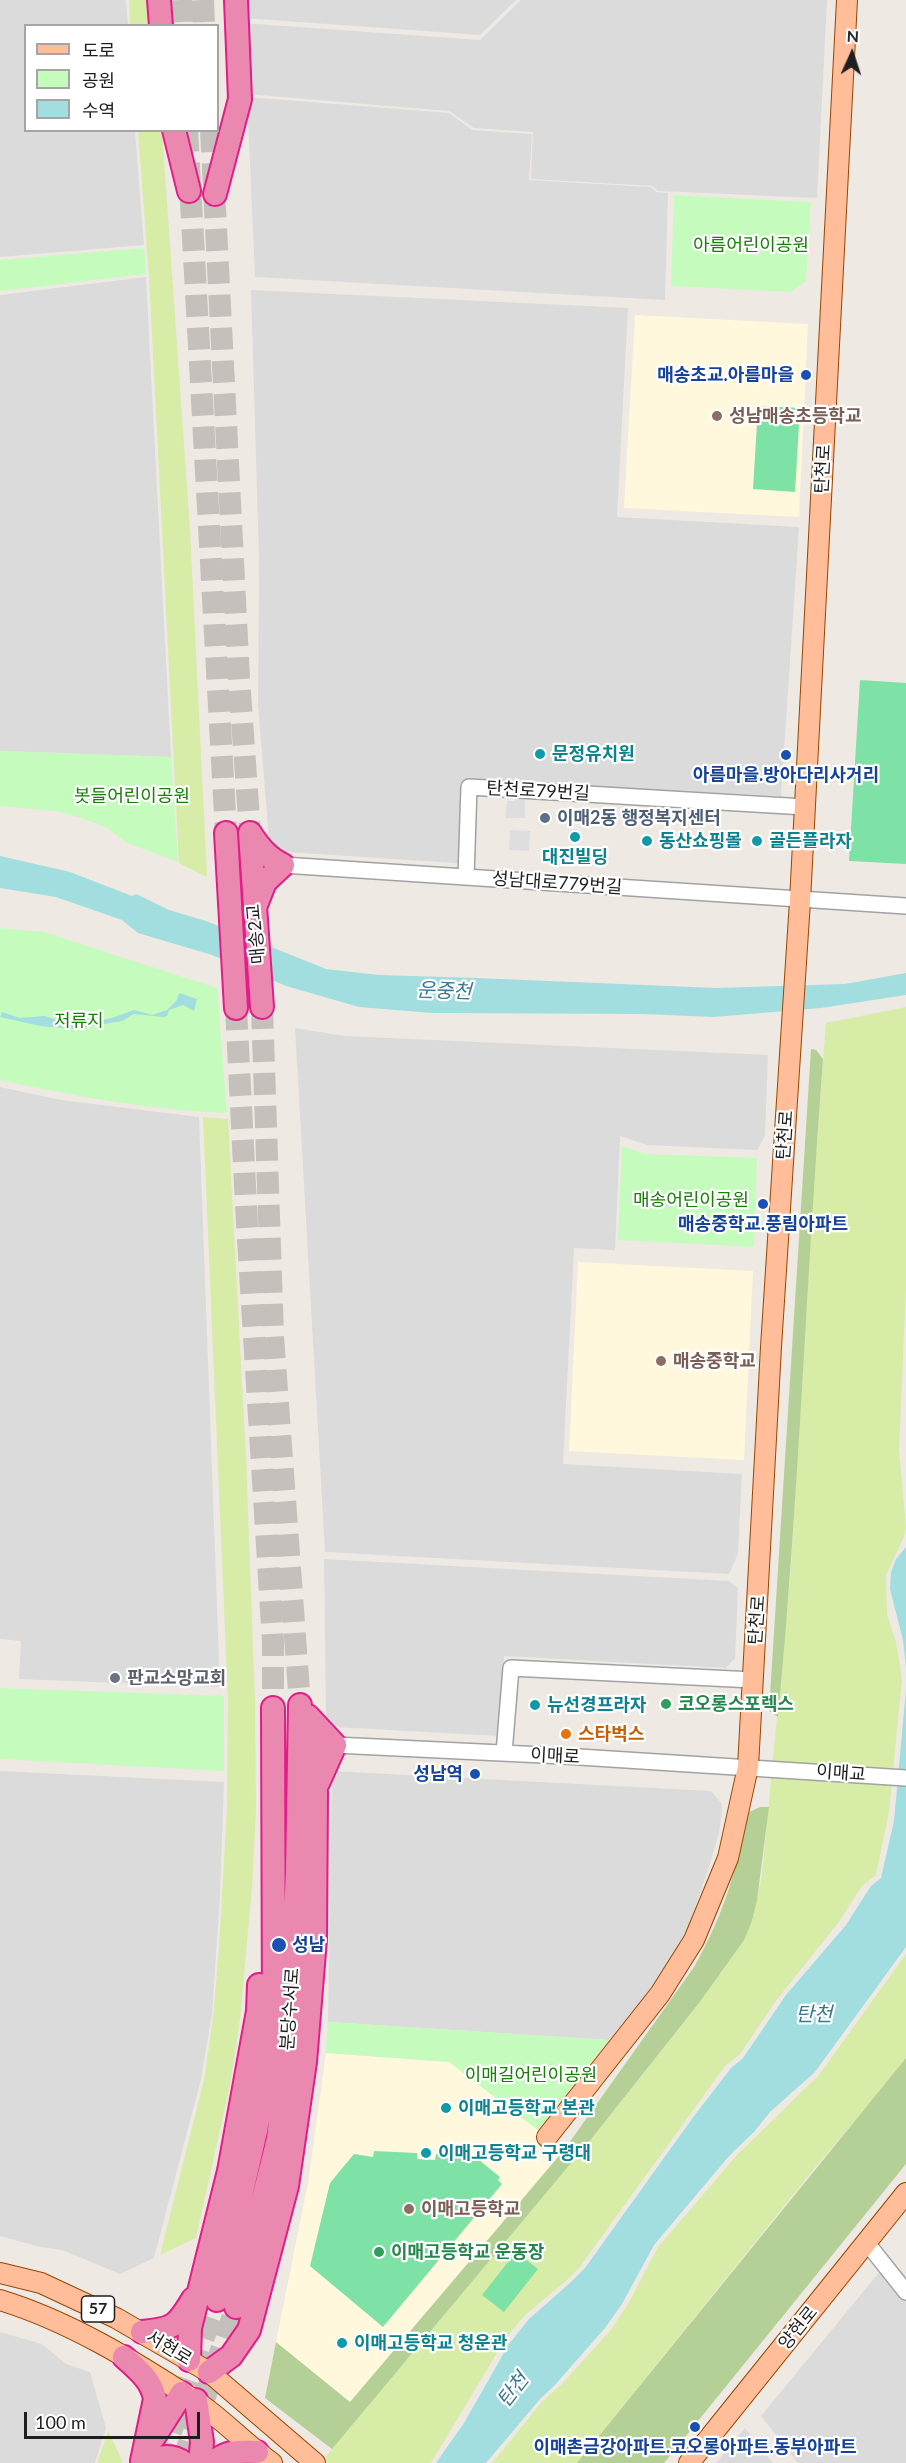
<!DOCTYPE html>
<meta charset="utf-8">
<style>
body{margin:0}
#map{position:relative;width:906px;height:2463px;overflow:hidden;background:#efe9e3;font-family:Lato,"Noto Sans KR",sans-serif}
canvas{display:block}
.legend{position:absolute;left:24px;top:24px;width:195px;height:108px;box-sizing:border-box;background:#fff;border:2px solid #a5a5a5;margin:0;padding:8px 10px;list-style:none;font-size:18px;color:#1e1e1e}
.legend li{display:flex;align-items:center;gap:12px;height:30px}
.legend b{width:30px;border:2px solid #a5a5a5}
.north{position:absolute;left:822px;top:24px;width:60px;height:60px;-webkit-text-stroke:4px #fff;paint-order:stroke;rotate:3deg;font-size:16px;font-weight:700;line-height:24px;text-align:center;color:#1e1e1e}
.north::after{content:'';display:block;margin:auto;width:21px;height:27px;background:#1e1e1e;clip-path:polygon(50% 0,100% 100%,50% 72%,0 100%)}
.scale{position:absolute;left:24px;top:2412px;width:176px;height:27px;box-sizing:border-box;border:3px solid #1e1e1e;border-top:0;padding-left:8px;font-size:18px;line-height:21px;white-space:nowrap;color:#1e1e1e;-webkit-text-stroke:4px #fff;paint-order:stroke}
</style>
<div id="map">
<canvas width="906" height="2463"></canvas>
<ul class="legend">
<li><b style="height:8px;background:#ffbd99"></b>도로</li>
<li><b style="height:16px;background:#c6fbbe"></b>공원</li>
<li><b style="height:16px;background:#a2dedf"></b>수역</li>
</ul>
<div class="north">N</div>
<div class="scale">100 m</div>
</div>
<script>
const ctx = document.querySelector('canvas').getContext('2d');
ctx.lineJoin = 'round';
function fill(path, color) { ctx.fillStyle = color; ctx.fill(path, 'evenodd'); }
function trace(path, color, width, dash) { ctx.strokeStyle = color; ctx.lineWidth = width; ctx.lineCap = dash ? 'butt' : 'round'; ctx.setLineDash(dash || []); ctx.stroke(path); }
function drawText(font, color, halo, rows, align = 'center') {
  ctx.font = font + ' Lato,"Noto Sans KR",sans-serif'; ctx.lineWidth = 4.5; ctx.setLineDash([]); ctx.textBaseline = 'middle'; ctx.strokeStyle = halo; ctx.fillStyle = color; for (const [text, x, y, turn = 0] of rows) {
    ctx.save(); ctx.translate(x, y); ctx.rotate((+turn || 0) * Math.PI / 180); ctx.textAlign = isNaN(turn) ? turn : align; if (halo) ctx.strokeText(text, 0, 0); ctx.fillText(text, 0, 0); ctx.restore();
  }
}
const residential = new Path2D(`
 M0 0H126L128 25 26 26V130L135 131 144 245 0 257Z
 M242 0H516L480 35 243 18Z
 M521 0H827L817 198 658 191 652 186 531 179 533 132 474 128 449 111 246 94 243 23 480 40Z
 M247 97 449 113 472 130 532 134 529 180 651 187 656 192 668 193 665 300 255 277Z
 M146 277 171 757 0 751V295Z
 M251 290 628 308 617 517 799 527 781 796 476 780 471 864 270 851 258 705 259 560Z
 M295 1028 345 1036 768 1055 765 1136 757 1150 647 1145 620 1136 615 1250 574 1248 563 1464 742 1474 738 1554 729 1574 325 1552Z
 M0 1087 61 1100 199 1117 220 1687 19 1679 21 1641 0 1639Z
 M324 1559 729 1581 738 1588 735 1658 726 1668 504 1656 499 1736 335 1727 326 1716Z
 M0 1771 224 1782 220 1896 212 2014 201 2079 154 2258 120 2274 62 2250 40 2247 0 2236Z
 M332 1771 711 1791 722 1804V1811L719 1833 708 1870 689 1925 676 1950 649 1991 609 2040 328 2022Z
 M881 2270 906 2301V2463H798L761 2416Z
 M0 2332 42 2344 66 2364 90 2372 106 2428 95 2463H0Z
 M745 2428 773 2463H716Z`);
const education = new Path2D(`
 M635 315 808 324 799 517 624 508Z
 M578 1262 753 1271 744 1460 569 1451Z
 M326 2053 449 2062 564 2150 350 2403 276 2342 308 2183Z`);
const grass = new Path2D(`
 M129 0H152L154 25H130Z
 M138 131H162L190 530 207 877 179 863 149 277Z
 M906 1007V1287L899 1450 906 1527 904 1537 886 1575 887 1615 896 1642 902 1679 889 1812 876 1875 862 1886 838 1923 778 1998 740 2054 725 2066 579 2268 566 2281 525 2315 506 2338 431 2463H321L368 2403 592 2138 699 2003 743 1940 752 1921 762 1875 791 1568 810 1227 826 1023Z
 M203 1117 228 1119 246 1457 255 1702 256 1808 252 1887 240 2020 230 2085 196 2238 160 2255 204 2080 213 2018 219 1948 227 1807 228 1701Z
 M906 1954V2058L896 2072 814 2169 577 2463H492L542 2402 561 2385 610 2331 628 2304 658 2247 737 2155 819 2075Z
 M108 2431 122 2460V2463H97Z`);
const forest = new Path2D(`
 M811 1049 816 1050 823 1059C806 1278 799 1498 778 1717L769 1711Z
 M760 1807H769L757 1900 752 1921 744 1940 699 2003 592 2138 332 2449 265 2398 276 2342 350 2402 564 2150 694 1967C723 1916 737 1871 747 1813Z
 M906 2058V2164L664 2463H577Z`);
const park = new Path2D(`
 M674 195 811 202 806 281 791 292 671 286Z
 M144 248 146 274 0 291V260Z
 M0 751 171 757 178 862 127 843 106 827 81 818 55 811 0 806Z
 M0 928 44 932 217 988 227 1113C151 1110 74 1096 0 1080Z
 M622 1146 645 1154 757 1158 754 1247 618 1240Z
 M0 1688 224 1696V1771L0 1759Z
 M328 2022 609 2040 538 2130 449 2062 326 2053Z`);
const pitch = new Path2D(`
 M758 406 800 408 795 492 753 489Z
 M860 680 906 683V864L849 861Z
 M374 2151 417 2153V2159L435 2160 436 2154 470 2155V2161L479 2160 500 2177 498 2180 502 2184 383 2327 310 2266 330 2183 354 2154 373 2157Z
 M516 2252 538 2269 504 2312 482 2295Z`);
const parking = new Path2D(`
 M515 792H525V818H505L507 801H515Z
 M510 830 530 831 529 851 509 850Z`);
const water = new Path2D(`
 M0 856 70 872 132 896 136 894 169 910 206 921 326 969 379 975 477 978 716 988 845 984 906 973V995L821 1008 714 1017 642 1014 432 1013 359 1007 286 986 212 955 138 933 122 920 56 897 0 888Z
 M179 993 197 999 194 1011 183 1005 169 1010 167 1016 163 1017 134 1014 122 1021 74 1029 40 1026 0 1017 2 1012 20 1018 45 1016 63 1022 95 1021 112 1018 134 1010 152 1015 167 1010 177 1000Z
 M906 1547V1668L903 1640 890 1589 891 1572 896 1559Z
 M906 1689V1947L815 2072 770 2112 754 2132 730 2155 654 2245 622 2304 605 2328 554 2386 541 2398 486 2463H436L464 2423 509 2344 529 2319 570 2283 585 2268 694 2116 731 2068 743 2058 786 1995 846 1925 871 1886 881 1878 894 1821Z`);
const highwayTunnel = new Path2D(`
 M181 0 182 26
 M203 0 204 26
 M187 130 226 833
 M211 130 239 678 250 833
 M262 1007 273 1336 300 1705
 M236 1008 247 1224 273 1642V1708
 M160 2463 217 2300
 M182 2463 236 2307`);
const minor = new Path2D(`
 M283 865 906 906
 M466 877 469 787 805 807
 M335 1745 564 1756 906 1778
 M504 1753 511 1668 753 1680
 M867 2243 906 2292`);
const major = new Path2D(`
 M547 2137 660 1994 694 1940 728 1858 748 1767 771 1347 800 901 847 0
 M0 2273 41 2283 116 2318 209 2372 315 2463
 M0 2300C69 2321 134 2361 194 2400 222 2418 245 2444 272 2463
 M689 2463 906 2193`);
const highway = new Path2D(`
 M159 0 161 26
 M174 130 189 191
 M215 194 240 99 236 0
 M226 833 236 1008
 M250 833 262 1007
 M250 833C259 847 268 858 283 865L265 882 256 905
 M308 1716 335 1745 318 1783
 M217 2300 256 2131 274 2023 273 1708
 M236 2307 278 2139 290 2027 297 1871 300 1705
 M142 2332C174 2329 177 2326 193 2299
 M124 2357C137 2369 152 2380 155 2399L142 2461
 M189 2360 190 2328 229 2171 258 2011 259 1985
 M209 2372 231 2356 249 2330 287 2186 305 2062 315 1940 316 1793 312 1722
 M196 2400 202 2442 200 2463
 M154 2437 182 2393
 M149 2463C160 2455 173 2455 184 2463
 M212 2463C227 2451 239 2451 257 2452`);
const markers = [
 [806,375,6,"#1a4fb4"],
 [717,416,6,"#8d6e63"],
 [540,754,6,"#0f9aa8"],
 [786,755,6,"#1a4fb4"],
 [545,818,6,"#5c6f8a"],
 [575,837,6,"#0f9aa8"],
 [647,841,6,"#0f9aa8"],
 [757,841,6,"#0f9aa8"],
 [763,1204,6,"#1a4fb4"],
 [661,1361,6,"#8d6e63"],
 [115,1678,6,"#6b7280"],
 [666,1704,6,"#2e9e5b"],
 [535,1705,6,"#0f9aa8"],
 [566,1734,6,"#e8710a"],
 [475,1774,6,"#1a4fb4"],
 [279,1945,8,"#1a4fb4"],
 [446,2108,6,"#0f9aa8"],
 [426,2153,6,"#0f9aa8"],
 [409,2209,6,"#8d6e63"],
 [379,2252,6,"#2e9e5b"],
 [342,2343,6,"#0f9aa8"],
 [695,2427,6,"#1a4fb4"]
];
const shields = [
 [98,2309,33]
];
const shieldNames = [
 ["57",98,2309]
];
const parkNames = [
 ["아름어린이공원",751,245],
 ["봇들어린이공원",132,796],
 ["저류지",79,1021],
 ["매송어린이공원",691,1200],
 ["이매길어린이공원",531,2075]
];
const transitNames = [
 ["매송초교.아름마을",794,375,"right"],
 ["아름마을.방아다리사거리",786,775],
 ["매송중학교.풍림아파트",763,1224],
 ["성남역",463,1774,"right"],
 ["성남",292,1945,"left"],
 ["이매촌금강아파트.코오롱아파트.동부아파트",695,2447]
];
const educationNames = [
 ["성남매송초등학교",729,416],
 ["매송중학교",673,1361],
 ["이매고등학교",421,2209]
];
const streetNames = [
 ["탄천로",823,469,-87],
 ["탄천로79번길",538,791,3],
 ["성남대로779번길",557,883,4],
 ["매송2교",256,934,-95],
 ["탄천로",785,1135,-86],
 ["탄천로",757,1620,-86],
 ["이매로",555,1756,3],
 ["이매교",841,1773,4],
 ["분당수서로",290,2009,-86],
 ["양현로",798,2328,-51],
 ["서현로",169,2348,31]
];
const cultureNames = [
 ["문정유치원",552,754],
 ["동산쇼핑몰",659,841],
 ["골든플라자",769,841],
 ["대진빌딩",575,857,"center"],
 ["뉴선경프라자",547,1705],
 ["이매고등학교 본관",458,2108],
 ["이매고등학교 구령대",438,2153],
 ["이매고등학교 청운관",354,2343]
];
const serviceNames = [
 ["이매2동 행정복지센터",557,818]
];
const worshipNames = [
 ["판교소망교회",127,1678]
];
const leisureNames = [
 ["코오롱스포렉스",678,1704],
 ["이매고등학교 운동장",391,2252]
];
const foodNames = [
 ["스타벅스",578,1734]
];
const waterNames = [
 ["운중천",444,991,2],
 ["탄천",814,2015],
 ["탄천",513,2390,-52]
];
fill(residential, '#dcdbdb');
fill(education, '#fff8dd');
fill(grass, '#d7eca7');
fill(forest, '#b4d096');
fill(park, '#c6fbbe');
fill(pitch, '#7ee2a6');
fill(parking, '#dedede');
fill(water, '#a2dedf');
trace(highwayTunnel, '#c5c0bc', 22, [22, 11]);
trace(minor, '#a2a2a2', 18);
trace(major, '#984500', 22);
trace(highway, '#e01d89', 26);
trace(minor, '#fff', 15);
trace(major, '#ffbd99', 20);
trace(highway, '#ea88af', 22);
for (const [x, y, r, color] of markers) { const dot = new Path2D(); dot.arc(x, y, r, 0, 2 * Math.PI); ctx.fillStyle = color; ctx.fill(dot); trace(dot, '#fff', 2); }
for (const [x, y, w] of shields) { const box = new Path2D(); box.roundRect(x - w / 2, y - 13, w, 26, 4.5); ctx.fillStyle = '#fff'; ctx.fill(box); trace(box, '#1e1e1e', 1.5); }
drawText('bold 16px', '#1e1e1e', null, shieldNames);
drawText('18px', '#178007', '#fff', parkNames);
drawText('bold 18px', '#164399', '#fff', transitNames);
drawText('bold 18px', '#785e54', '#fff', educationNames, 'left');
drawText('18px', '#1e1e1e', '#fff', streetNames);
drawText('bold 18px', '#0d838f', '#fff', cultureNames, 'left');
drawText('bold 18px', '#4e5e75', '#fff', serviceNames, 'left');
drawText('bold 18px', '#5b616d', '#fff', worshipNames, 'left');
drawText('bold 18px', '#27864d', '#fff', leisureNames, 'left');
drawText('bold 18px', '#c56008', '#fff', foodNames, 'left');
drawText('italic 20px', '#3c7891', '#fff', waterNames);
</script>
